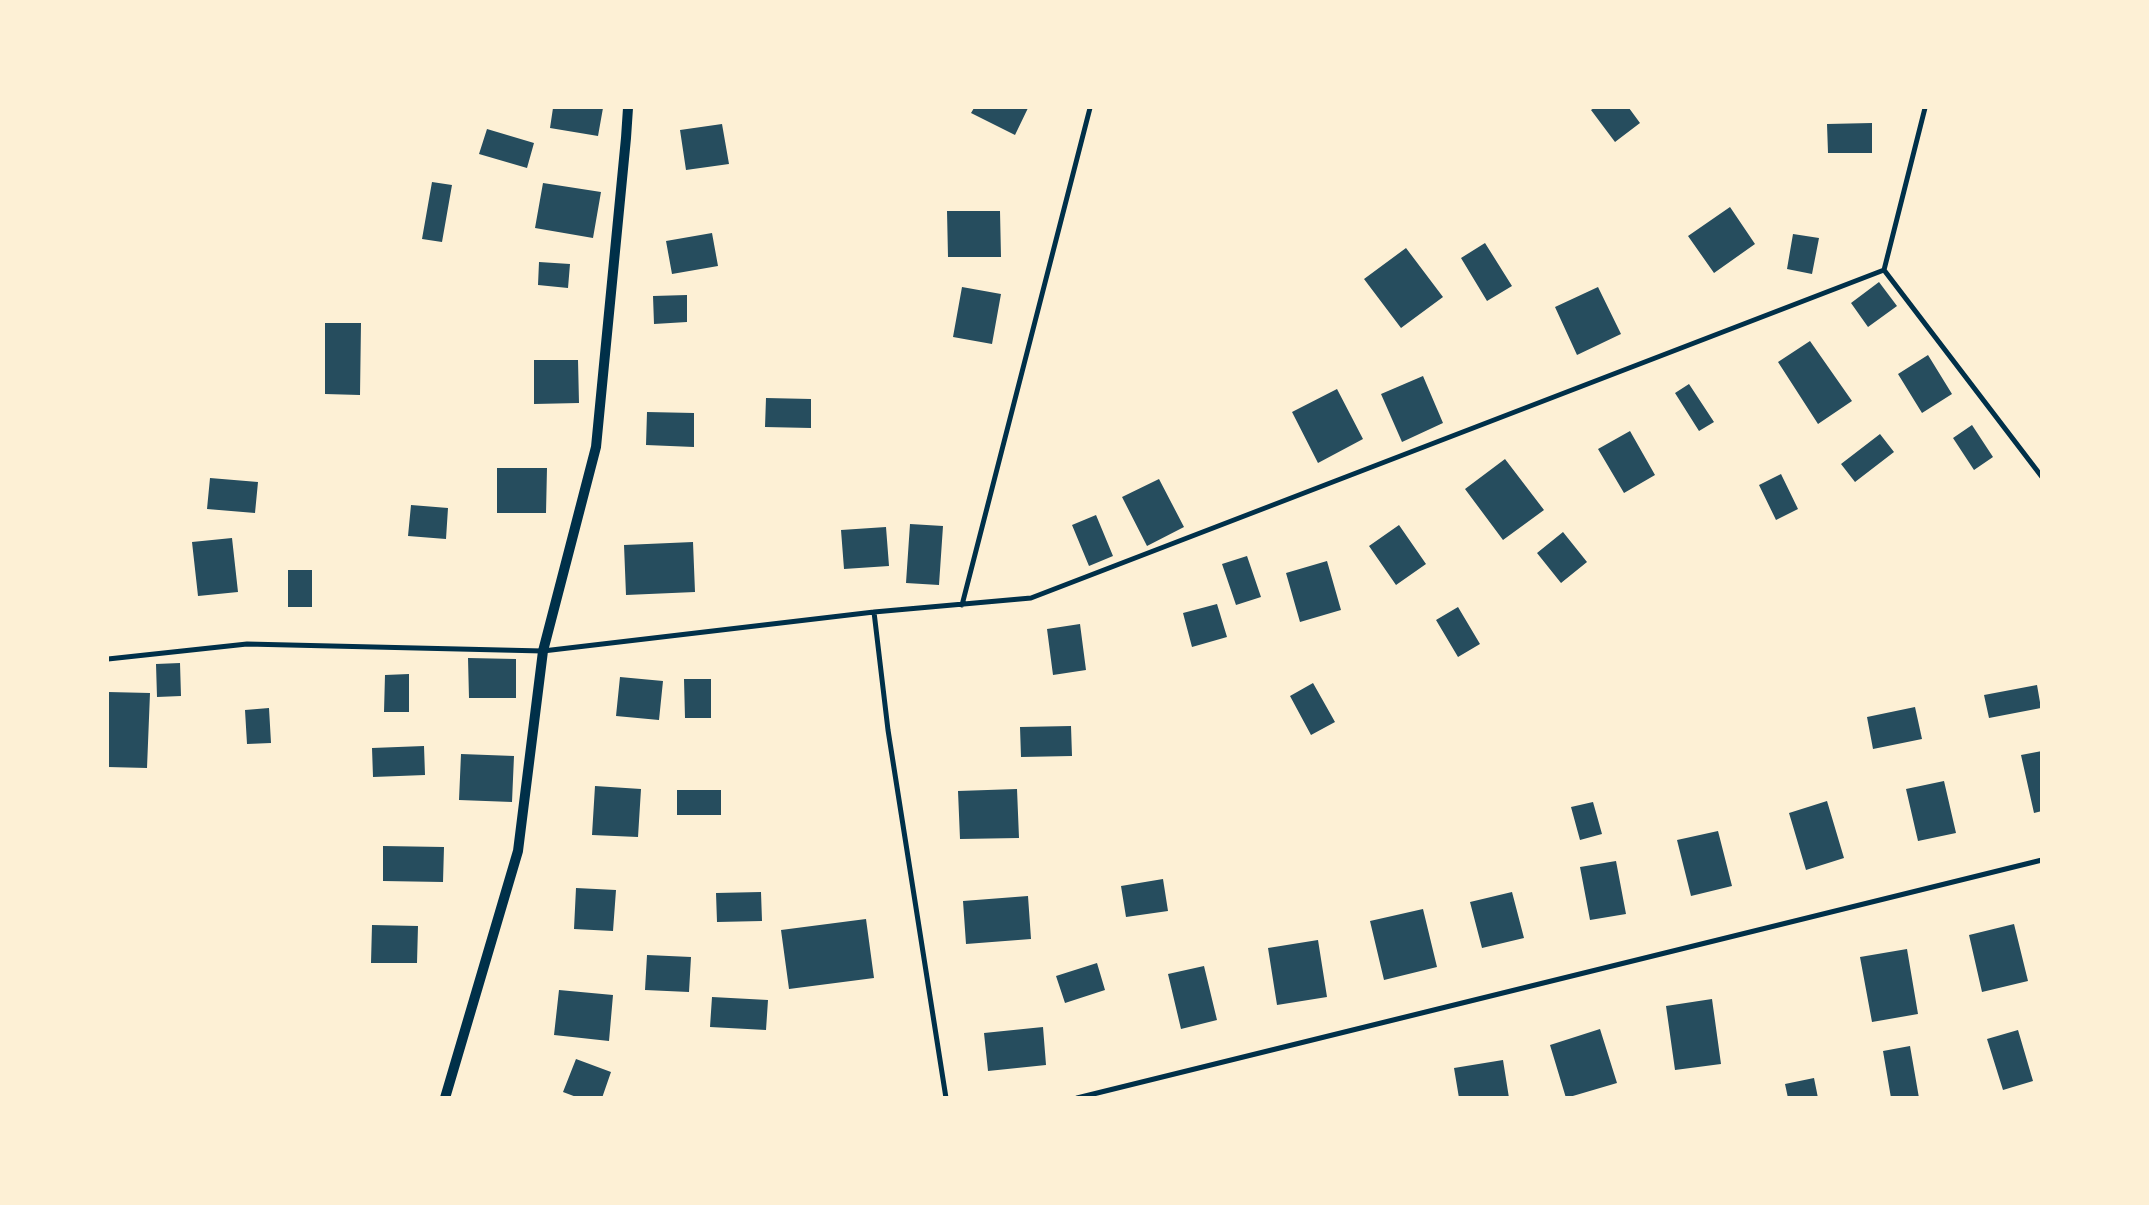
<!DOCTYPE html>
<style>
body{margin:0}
#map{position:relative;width:2149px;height:1205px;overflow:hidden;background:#fdf0d5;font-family:Raleway,sans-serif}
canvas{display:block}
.frame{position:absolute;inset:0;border:109px solid #fdf0d5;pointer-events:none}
</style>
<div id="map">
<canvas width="2149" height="1205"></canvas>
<div class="frame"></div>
</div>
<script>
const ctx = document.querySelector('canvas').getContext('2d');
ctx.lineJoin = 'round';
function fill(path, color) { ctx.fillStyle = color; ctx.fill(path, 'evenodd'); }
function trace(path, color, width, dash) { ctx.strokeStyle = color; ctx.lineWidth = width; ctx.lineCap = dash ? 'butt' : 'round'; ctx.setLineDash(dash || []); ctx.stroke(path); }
const building = new Path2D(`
 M553 108H603L598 136 550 128Z
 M974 108H1028L1015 135 971 113Z
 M1594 108H1629L1640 123 1615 142 1591 110Z
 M1872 123V153H1828L1827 124Z
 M722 124 729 164 686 170 680 130Z
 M487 129 534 143 527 168 479 154Z
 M432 182 452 185 442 242 422 239Z
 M543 183 601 192 593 238 535 228Z
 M1730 207 1755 244 1714 273 1688 236Z
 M947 211H1000L1001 257H948Z
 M712 233 718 266 672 274 666 241Z
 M1793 234 1819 238 1812 274 1787 269Z
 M1485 243 1512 286 1487 301 1461 258Z
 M1406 248 1443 297 1401 328 1364 279Z
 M539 262 570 264 568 288 538 285Z
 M1879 282 1897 306 1868 327 1851 303Z
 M962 287 1001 294 992 344 953 337Z
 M1598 287 1621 334 1577 355 1555 307Z
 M687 295V322L654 324 653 296Z
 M325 323H361L360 395 325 394Z
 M1810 341 1852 401 1818 424 1778 362Z
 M1928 355 1952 394 1922 413 1898 374Z
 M534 360H578L579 403 534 404Z
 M1423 376 1443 423 1402 442 1381 394Z
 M1689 384 1714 422 1699 431 1675 393Z
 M1337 389 1363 439 1318 463 1292 412Z
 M766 398 811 399V428L765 427Z
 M647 412 694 413V447L646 445Z
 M1972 425 1993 457 1974 470 1953 438Z
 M1630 431 1655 475 1624 493 1598 449Z
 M1880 434 1894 452 1855 482 1841 464Z
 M1505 459 1544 510 1503 540 1465 489Z
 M497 468H547L546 513H497Z
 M1781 474 1798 509 1776 520 1759 485Z
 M210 478 258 482 255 513 207 509Z
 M1159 479 1184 527 1147 546 1122 497Z
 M411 505 448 508 446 539 408 536Z
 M1096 515 1113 556 1089 566 1072 525Z
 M910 524 943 526 939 585 906 583Z
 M1399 525 1426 564 1396 585 1369 546Z
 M886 527 889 566 844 569 841 530Z
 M1563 532 1587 562 1561 583 1537 553Z
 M232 538 238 592 198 596 192 542Z
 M693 542 695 592 626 595 624 545Z
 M1247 556 1261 597 1236 605 1222 564Z
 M1327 561 1341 610 1300 622 1286 573Z
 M288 570H312V607H288Z
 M1217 604 1227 637 1192 647 1183 613Z
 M1458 607 1480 644 1458 657 1436 620Z
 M1080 624 1086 670 1053 675 1047 629Z
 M468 658 516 659V698H469Z
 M180 663 181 696 157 697 156 664Z
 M409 674V712H384L385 675Z
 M620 677 663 681 659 720 616 716Z
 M684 679H711V718H685Z
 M1313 683 1335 722 1311 735 1290 696Z
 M2037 685 2041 708 1989 718 1984 695Z
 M108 692 150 693 147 768 108 767Z
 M1915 707 1922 739 1873 749 1867 717Z
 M269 708 271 743 247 744 245 710Z
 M1071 726 1072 756 1021 757 1020 727Z
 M424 746 425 775 373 777 372 748Z
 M2042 751V811L2034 813 2021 755Z
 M461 754 514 756 512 802 459 800Z
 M1944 781 1956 833 1918 841 1906 789Z
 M595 786 641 789 638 837 592 835Z
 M1017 789 1019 838 960 839 958 791Z
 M677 790H721V815H677Z
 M1827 801 1844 858 1806 870 1789 813Z
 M1593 802 1602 834 1580 840 1571 807Z
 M1718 831 1732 886 1691 896 1677 840Z
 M383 846 444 847 443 882 383 881Z
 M1616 861 1626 914 1590 920 1580 867Z
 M1163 879 1168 911 1126 917 1121 886Z
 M576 888 616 890 613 931 574 929Z
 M761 892 762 921 717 922 716 893Z
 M1512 892 1524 938 1482 948 1470 902Z
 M1028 896 1031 939 966 944 963 901Z
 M1423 909 1437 967 1384 980 1370 921Z
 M866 919 874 978 789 989 781 930Z
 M2014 924 2028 981 1982 992 1969 935Z
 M372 925 418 926 417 963H371Z
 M1318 940 1327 997 1277 1005 1268 948Z
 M1907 949 1918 1014 1872 1022 1860 957Z
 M647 955 691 957 689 992 645 990Z
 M1097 963 1105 990 1065 1003 1056 976Z
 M1204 966 1217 1020 1181 1029 1168 974Z
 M559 990 613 995 609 1041 554 1035Z
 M712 997 768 1000 766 1030 710 1027Z
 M1712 999 1721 1064 1675 1070 1666 1006Z
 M1043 1027 1046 1065 988 1071 984 1033Z
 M1600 1029 1617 1083 1566 1098 1550 1045Z
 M2018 1030 2033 1081 2003 1090 1987 1039Z
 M1910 1046 1919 1098H1891L1883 1051Z
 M576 1059 611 1072 602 1098H579L563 1092Z
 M1503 1060 1509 1098H1459L1454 1068Z
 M1814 1078 1818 1098H1788L1785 1084Z`);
const minor = new Path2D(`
 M1884 270 2042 477
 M962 605 1090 108
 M874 612 888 730 946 1098
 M108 659 247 644 543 651 874 612 1031 598 1884 270 1925 108
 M1077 1098 2042 860`);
const secondary = new Path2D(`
 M445 1098 518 851 543 651 596 447 626 138 628 108`);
fill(building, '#264d5e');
trace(minor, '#003049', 5);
trace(secondary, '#003049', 10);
</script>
